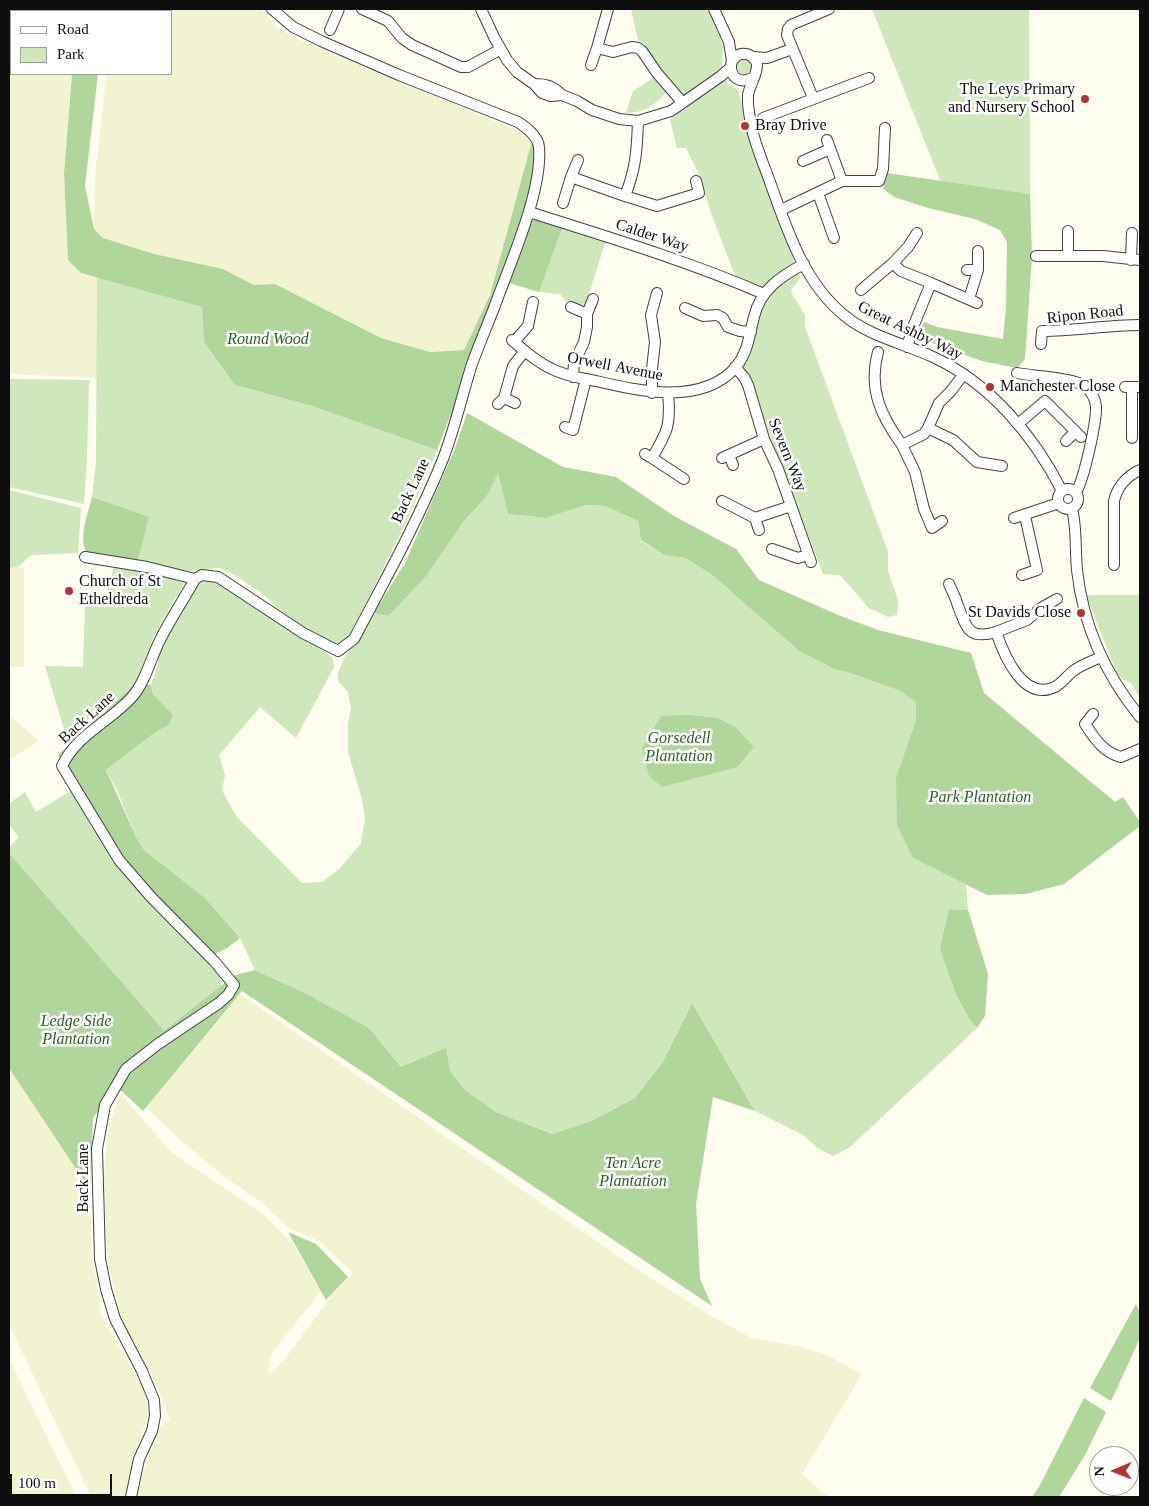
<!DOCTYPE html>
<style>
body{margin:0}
#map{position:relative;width:1149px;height:1506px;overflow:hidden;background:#fefdf0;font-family:"Times New Roman",serif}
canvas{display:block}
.frame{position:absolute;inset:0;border:10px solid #0e0e0e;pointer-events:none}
.legend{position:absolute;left:10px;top:10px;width:162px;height:65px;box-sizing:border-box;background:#fff;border:1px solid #9f9f9f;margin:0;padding:6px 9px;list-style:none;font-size:15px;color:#0e0e0e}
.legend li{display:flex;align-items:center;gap:10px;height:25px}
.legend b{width:25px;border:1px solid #9f9f9f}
.north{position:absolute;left:1089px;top:1446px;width:50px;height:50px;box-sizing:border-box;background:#fff;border:1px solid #9f9f9f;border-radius:50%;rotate:269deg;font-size:14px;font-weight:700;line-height:20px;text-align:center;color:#0e0e0e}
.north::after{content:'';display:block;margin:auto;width:18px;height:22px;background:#b5352e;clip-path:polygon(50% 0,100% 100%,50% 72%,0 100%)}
.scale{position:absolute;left:10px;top:1474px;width:102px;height:22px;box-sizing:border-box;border:2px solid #0e0e0e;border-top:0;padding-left:6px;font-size:15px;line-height:18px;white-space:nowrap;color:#0e0e0e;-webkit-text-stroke:4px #fff;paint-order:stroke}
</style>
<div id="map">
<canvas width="1149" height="1506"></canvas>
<div class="frame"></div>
<ul class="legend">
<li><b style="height:6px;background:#fff"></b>Road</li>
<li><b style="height:14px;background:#cee7bb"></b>Park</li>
</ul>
<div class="north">N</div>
<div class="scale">100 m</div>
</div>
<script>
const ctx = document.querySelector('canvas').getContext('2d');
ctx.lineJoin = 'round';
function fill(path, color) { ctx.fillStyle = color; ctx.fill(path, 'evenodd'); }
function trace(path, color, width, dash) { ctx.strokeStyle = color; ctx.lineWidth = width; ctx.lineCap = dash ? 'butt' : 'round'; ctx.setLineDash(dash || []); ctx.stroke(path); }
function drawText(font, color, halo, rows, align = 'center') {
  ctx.font = font + ' "Times New Roman",serif'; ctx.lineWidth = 5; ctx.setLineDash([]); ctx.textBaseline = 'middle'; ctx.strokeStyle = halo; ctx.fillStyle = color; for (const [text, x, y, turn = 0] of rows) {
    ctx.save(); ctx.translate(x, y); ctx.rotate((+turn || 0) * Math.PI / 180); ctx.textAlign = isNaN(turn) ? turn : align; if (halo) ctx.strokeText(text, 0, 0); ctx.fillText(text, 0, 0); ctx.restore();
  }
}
const farmland = new Path2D(`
 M9 9H80V11H11V74H72L64 174 68 260 81 273 97 277V378L9 374Z
 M112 9H261L275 26 295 38 533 137 490 295 464 350 430 352 381 338 275 284 254 285 223 269 154 254 103 238 94 229 95 174 107 74H171V11H112Z
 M18 567 24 569V667H9V568Z
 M9 715 39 741 9 760Z
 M240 994 635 1268 711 1316 752 1338 802 1347 826 1355 862 1374 802 1474 828 1497H137L144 1470 160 1427 170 1420 152 1373 120 1318 107 1255 104 1182 107 1134 120 1093 172 1153 263 1214 291 1242 321 1291 271 1354 268 1375 284 1360 331 1297 353 1273 319 1241 289 1228 260 1201 226 1178 179 1139 146 1107Z
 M9 1068 90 1190 91 1247 102 1317 133 1370 143 1385 148 1411 144 1428 132 1460 125 1497H91L9 1324Z
 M9 1358 24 1390 77 1497H9Z`);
const green = new Path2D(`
 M631 9H708L723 45 722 64 728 85 738 89 749 135 800 278 791 290 792 294 805 315V327L888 552V571L898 600 897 615 888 617 869 608 840 575 823 574 743 365 756 332 766 298 736 278 711 213 700 176 686 148H677L670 120 687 108 679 92 651 62 643 43 638 40Z
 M872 9H1029L1030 194 951 184 940 180Z
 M737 67a7 7 0 1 1 14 0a7 7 0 1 1-14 0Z
 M656 76 667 92C653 106 647 112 626 113L633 91Z
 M563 226 606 240 586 303 582 306 565 300 560 294 539 292Z
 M97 277 202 307 204 342 235 385 312 406 437 450 409 516 348 639 343 643 332 644 301 626 280 610 264 595 235 575 219 568 191 571 137 563 92 497 96 461Z
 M9 379 89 380 87 460 84 504 9 487Z
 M498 472 508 514 546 518 586 505 605 506 638 521 641 541 664 555 685 558 711 574 799 651 834 669 850 673 898 690 916 702V720L896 777 913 858 966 884 968 910 949 909 970 1020 977 1028 850 1147 833 1156 819 1149 803 1135 755 1111 692 1003 663 1062 635 1098 591 1121 554 1134 496 1112 465 1090 450 1071 401 1067 369 1028 307 994 255 970 240 938 204 897 144 850 136 837 117 790 106 770 157 731 169 725 173 715 153 694 151 685 158 664V651L197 586 206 580H222L332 657 334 667 296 738 260 707 219 755 225 775 222 790 236 816 302 883 322 882 338 870 361 844 365 819 362 799 348 752V724L351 707 348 692 338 681V672L346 655 374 613 388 616 463 522 487 496Z
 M9 490 81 508 78 553 31 555 18 567 9 568Z
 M114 566 166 574 184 583 154 636 139 677 135 684 69 746 45 666 83 667 85 604 103 605Z
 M1086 595H1140V698L1131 683 1123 680 1117 673Z
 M72 790 92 828 119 865 220 975 222 987 164 1032 9 853V847L19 837 9 825V804L25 792 36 812Z`);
const forest = new Path2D(`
 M72 74H98L85 186 94 229 103 238 154 254 223 269 254 285 275 284 381 338 430 352 464 350 490 295 533 137 536 153 531 189 510 262 437 450 312 406 235 385 204 342 202 307 81 273 68 260 64 174Z
 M887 173 1030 194 1032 256 1025 359 1017 368 982 361 918 338 924 322 937 327 1003 339 1006 307 1007 242 1000 230 975 219 928 208 894 197 883 189Z
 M537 218 563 226 539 292 509 283 530 222Z
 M467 413 563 467 616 477 674 516 736 549 759 580 838 615 878 630 971 653 984 693 1115 802 1123 797 1140 822V826L1064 884 1026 894 987 895 913 858 897 825 896 777 916 720V702L898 690 850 673 834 669 799 651 711 574 685 558 664 555 641 540 638 521 605 506 586 505 546 518 508 514 498 473 487 496 463 522 426 576 388 616 374 613 405 563 454 451Z
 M92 497 149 517 137 563 88 555C77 539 88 514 92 497Z
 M135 684 151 685 153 694 173 715 169 725 157 731 106 770 136 837 144 850 204 897 240 938 227 948 211 956 144 886 84 800 58 755Z
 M688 715 717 718 735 727 754 747 737 767 662 787 649 776 642 748 661 716Z
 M9 853 164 1031 235 975 255 970 307 994 369 1028 401 1067 446 1048 450 1071 465 1090 496 1112 553 1134 591 1121 635 1098 663 1062 692 1003 755 1111 713 1097 696 1204 700 1279 712 1306 242 991 143 1111 116 1086 93 1118 90 1190 9 1068Z
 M949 909 968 910 988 974 985 1016 977 1028 970 1020 956 994 940 949Z
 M288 1232 316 1244 348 1277 326 1300Z
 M1136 1304 1140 1313V1338L1111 1401 1090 1388Z
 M1084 1398 1106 1412 1085 1455 1059 1497H1032L1039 1487Z`);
const minor = new Path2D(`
 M362 9 388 21 402 38 412 45 461 67H468L501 49
 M481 9 494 37 507 60 517 72 534 84 542 93 551 96 562 95 577 101 592 110 619 119 638 121 671 111 721 76 730 68
 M714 9 729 42 732 61
 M330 30 339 9
 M597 48 608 9
 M753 57 767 58 792 49
 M591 65 597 48 613 52 632 47 638 48 642 51 657 73 682 102
 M752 78C740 84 730 78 731 64 736 51 750 50 757 63 758 74 750 84 748 95 747 106 750 118 752 129 756 147 764 165 770 182 787 230 804 283 845 316 871 337 903 343 933 357 990 383 1034 436 1062 491
 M534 84C547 84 553 86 562 95
 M813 98 787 35 788 29 791 25 829 9
 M763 118 869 78
 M827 140 842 181
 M578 160 571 177 625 196C636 168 637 150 638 121
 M803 161 830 149
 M818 193 834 238
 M625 196 657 206 699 193 696 181
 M563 203 571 177
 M781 210 842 181H879L883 169 885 128
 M529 212C608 237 688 261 764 294
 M1036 256H1103L1140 260
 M1068 256V231
 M1131 260 1132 233
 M893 263 908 247 917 233
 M967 270H978
 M861 290 893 263 901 271 931 283
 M969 299 978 270V251
 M571 307 587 314
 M685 308 703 316 717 315 723 318 728 327 740 331 751 332
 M512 340C524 351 537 362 552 369 565 376 581 378 596 381 639 391 702 406 736 367 748 352 749 336 754 317 760 290 781 276 804 264
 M514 342 528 326 533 302
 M1041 344 1042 331C1075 331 1107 325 1140 325
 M907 347 913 327 931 283 977 303
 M878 352C868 389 881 416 902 445
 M735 367 744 377 748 385 764 439 778 469 811 562
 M1017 373C1031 376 1075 378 1085 386 1091 391 1095 398 1096 406 1097 420 1084 480 1076 492
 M573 377 574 363 584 342 587 327V314L593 299
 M1125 387H1140
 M652 393V369L655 342 651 315 657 293
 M504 398 515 403
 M498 404 504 398 513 366 524 352
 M1018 424 1045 401 1081 437
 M565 427 573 430 586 379
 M928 428 953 440 977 462 1002 466
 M1132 438V387
 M1066 441 1075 432
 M645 454 652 458C668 431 671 424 668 393
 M729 455 733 465
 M652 458 684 479
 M722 458 764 439
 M1058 499a10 10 0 1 1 20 0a10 10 0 1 1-20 0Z
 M722 501 755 518 791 506
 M1072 509C1077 528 1075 550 1077 570 1083 625 1105 674 1140 717
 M755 518 759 530
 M1014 518 1059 503
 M942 521 932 528 924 509 915 472 902 445 924 434 928 428 939 403 951 391 963 375
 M772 549 798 558 808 555
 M85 557 147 567 195 579
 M1114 565V501C1117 487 1127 476 1140 470
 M1022 575 1037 570 1025 516
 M949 584C952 591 956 598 958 606 967 628 968 640 996 632 1004 655 1023 702 1055 687 1062 683 1067 676 1073 671 1081 665 1092 661 1101 657
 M996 632 1027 620 1041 608 1057 599
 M1093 714 1085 724C1095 739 1103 752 1121 757L1140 749
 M131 1497 139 1459 152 1431 155 1416 154 1400 142 1371 115 1319 106 1289 100 1259 97 1149 105 1105 126 1069 158 1044 219 1003 228 995 234 985 215 962 151 897 119 860 62 766C76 735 111 721 132 697 146 681 151 657 161 638 171 618 184 599 195 579L202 575 218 577 303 633 338 651 354 639C385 580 418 521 443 459 455 428 462 395 472 364 479 345 487 326 494 308 509 266 543 191 539 147 538 136 527 128 518 122L399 75 321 41 293 27 272 9`);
const markers = [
 [1085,99,5,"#b5352e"],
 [745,126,5,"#b5352e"],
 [990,387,5,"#b5352e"],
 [69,591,5,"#b5352e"],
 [1081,613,5,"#b5352e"]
];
const poiNames = [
 ["The Leys Primary",1075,90,"right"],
 ["and Nursery School",1075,108,"right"],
 ["Bray Drive",755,126],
 ["Manchester Close",1000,387],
 ["Church of St",79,582],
 ["Etheldreda",79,600],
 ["St Davids Close",1071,613,"right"]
];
const streetNames = [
 ["Calder Way",652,236,18],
 ["Ripon Road",1085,315,-6],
 ["Great Ashby Way",910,331,26],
 ["Orwell Avenue",615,367,11],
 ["Severn Way",787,455,68],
 ["Back Lane",411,491,-65],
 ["Back Lane",87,718,-42],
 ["Back Lane",84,1178,-90]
];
const parkNames = [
 ["Round Wood",268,340],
 ["Gorsedell",679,739],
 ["Plantation",679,757],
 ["Park Plantation",980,798],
 ["Ledge Side",76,1022],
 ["Plantation",76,1040],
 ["Ten Acre",633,1164],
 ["Plantation",633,1182]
];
fill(farmland, '#f2f3d1');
fill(green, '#cee7bb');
fill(forest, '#b0d69c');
trace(minor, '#414141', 12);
trace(minor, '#fff', 10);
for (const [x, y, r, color] of markers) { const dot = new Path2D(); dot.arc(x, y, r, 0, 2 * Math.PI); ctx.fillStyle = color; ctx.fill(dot); trace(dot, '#fff', 2); }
drawText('16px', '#0e0e0e', '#fff', poiNames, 'left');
drawText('16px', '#0e0e0e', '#fff', streetNames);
drawText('italic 16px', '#296222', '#fff', parkNames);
</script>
